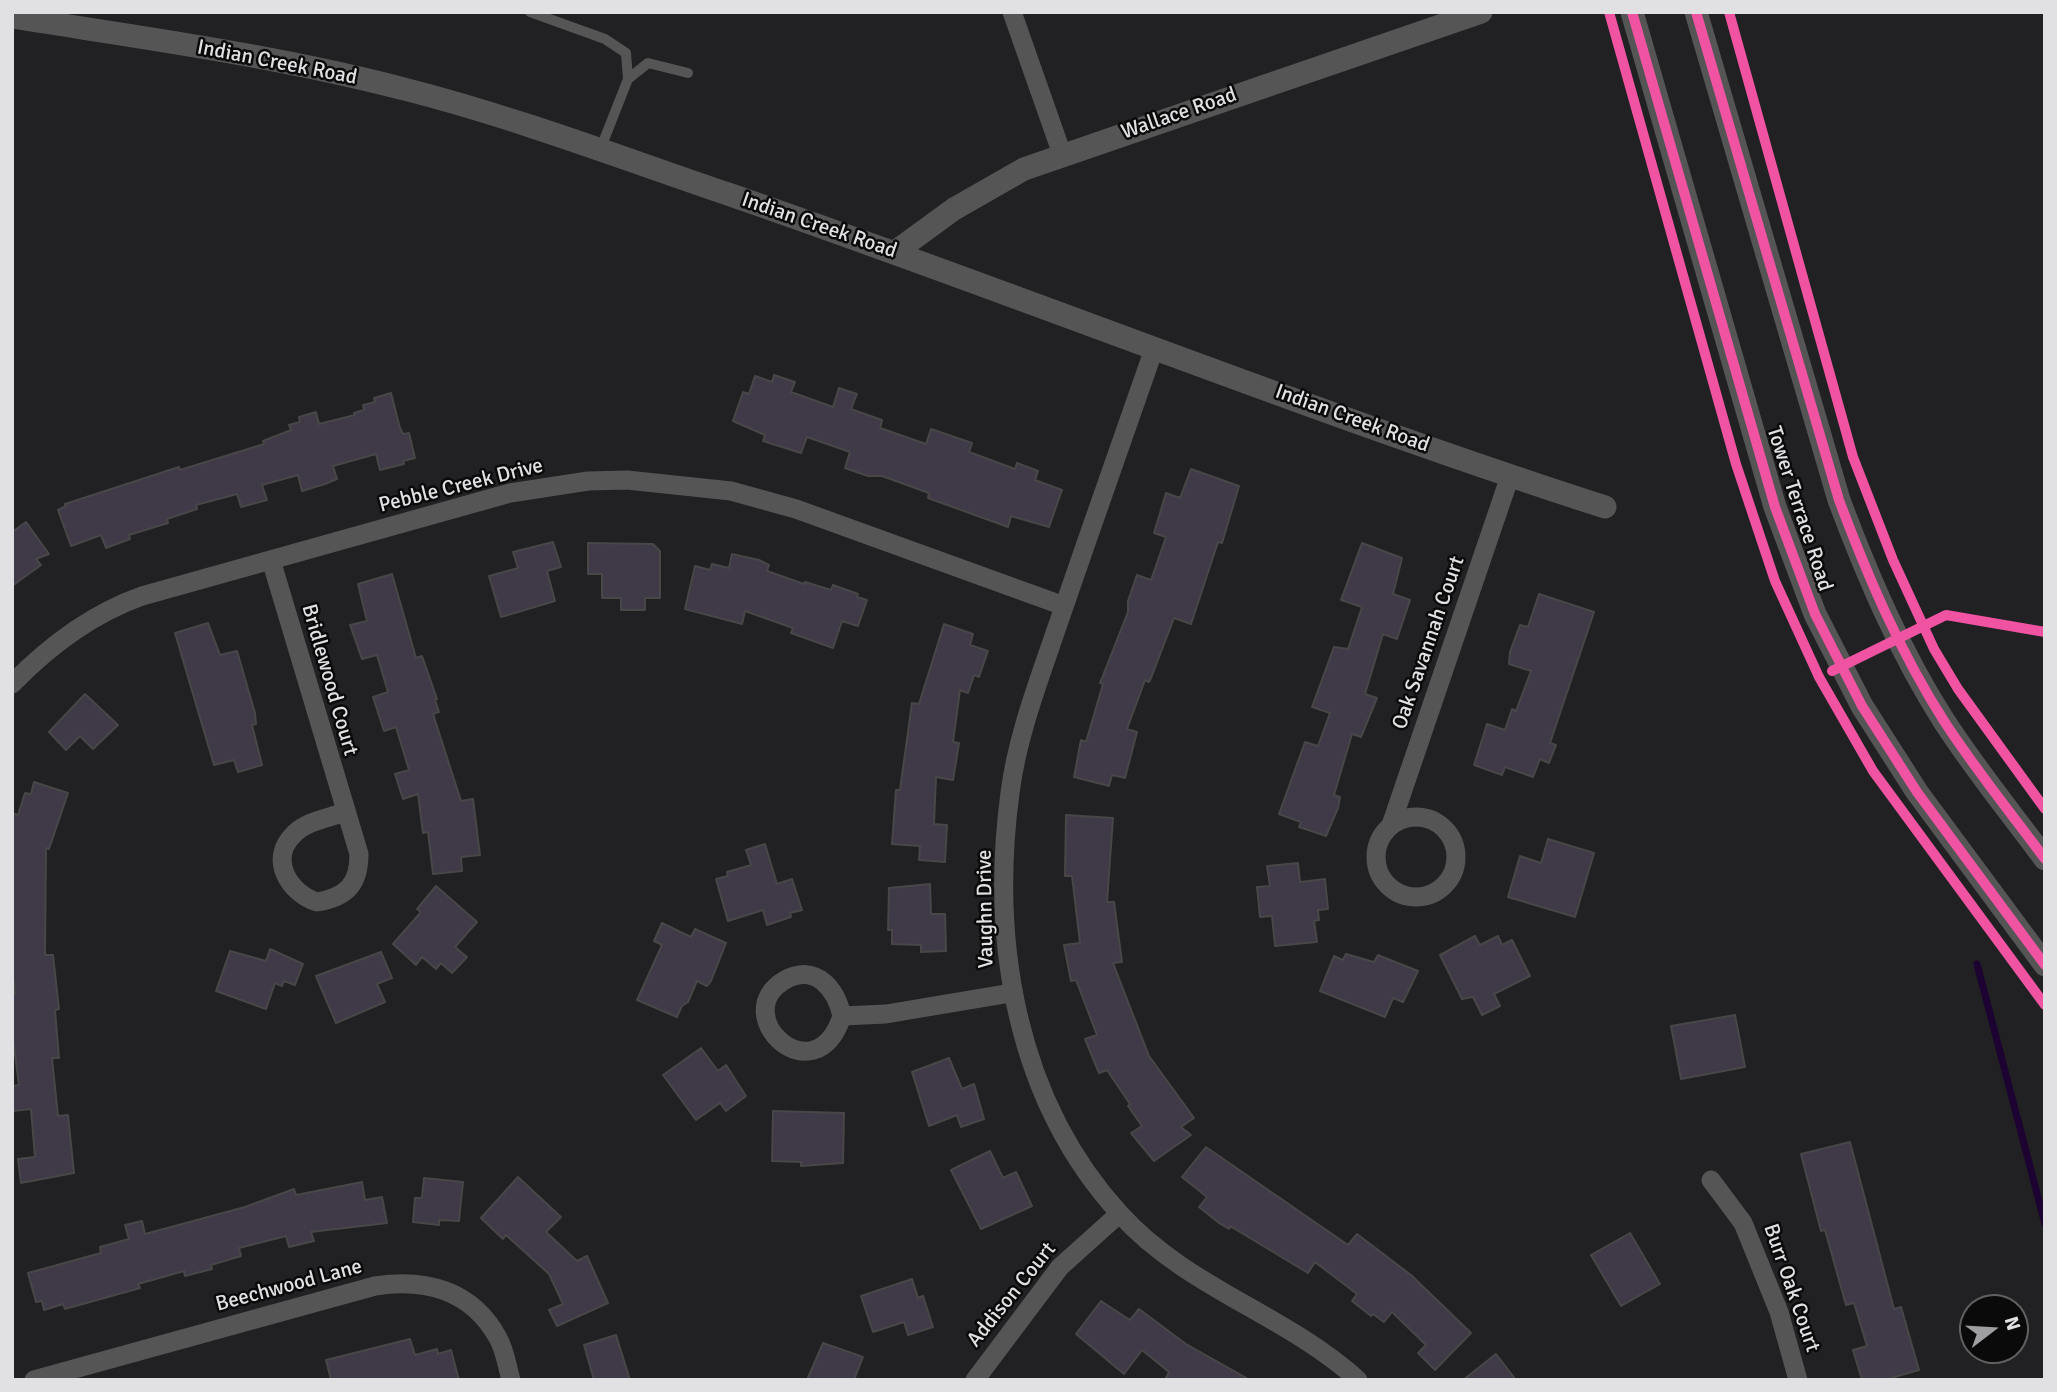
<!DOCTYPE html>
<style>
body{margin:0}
#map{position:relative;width:2057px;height:1392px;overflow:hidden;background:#212022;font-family:Signika,sans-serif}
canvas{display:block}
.frame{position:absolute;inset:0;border:14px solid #e1e0e3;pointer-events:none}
.north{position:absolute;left:1959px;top:1294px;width:70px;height:70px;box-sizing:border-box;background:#0a0a0b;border:2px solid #606061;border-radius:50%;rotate:73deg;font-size:19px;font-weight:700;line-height:28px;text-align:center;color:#e1e0e3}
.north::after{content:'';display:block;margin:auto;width:24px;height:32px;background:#9e9d9f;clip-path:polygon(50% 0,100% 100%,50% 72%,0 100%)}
</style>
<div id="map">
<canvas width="2057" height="1392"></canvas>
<div class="frame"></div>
<div class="north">N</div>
</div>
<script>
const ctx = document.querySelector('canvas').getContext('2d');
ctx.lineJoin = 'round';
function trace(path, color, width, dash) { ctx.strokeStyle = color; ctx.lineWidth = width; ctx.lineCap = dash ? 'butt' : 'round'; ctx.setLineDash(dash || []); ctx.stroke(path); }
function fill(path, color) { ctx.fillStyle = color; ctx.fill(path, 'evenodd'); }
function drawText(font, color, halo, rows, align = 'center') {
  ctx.font = font + ' Signika,sans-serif'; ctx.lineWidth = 5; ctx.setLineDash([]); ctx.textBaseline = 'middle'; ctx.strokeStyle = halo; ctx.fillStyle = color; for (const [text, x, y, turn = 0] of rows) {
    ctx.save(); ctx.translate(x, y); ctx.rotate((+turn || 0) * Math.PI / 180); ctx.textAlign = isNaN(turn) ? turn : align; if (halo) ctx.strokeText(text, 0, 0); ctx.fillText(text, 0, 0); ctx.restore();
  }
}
const stream = new Path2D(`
 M1977 964 2045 1224`);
const building = new Path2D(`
 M774 375 795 382 791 392 833 407 839 388 857 394 851 409 882 420 880 428 926 444 931 429 972 443 969 452 1015 469 1017 463 1038 471 1035 480 1062 490 1049 527 1011 516 1008 527 928 498 929 493 882 476H868L845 468 850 452 807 437 801 453 763 441 765 435 733 421 743 392 749 394 755 376 772 382Z
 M391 393 400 428 403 434 409 433 415 458 403 461 404 464 380 470 376 454 333 466 337 479 325 484 302 491 298 475 262 485 267 500 241 507 237 494 196 505 197 509 167 519 168 523 129 535 130 539 106 548 101 535 71 546 58 510 66 506 65 504 179 467 180 470 264 444 263 441 291 430 289 425 300 422 299 417 316 412 319 424 355 415 354 413 364 410 363 405 375 402 374 398Z
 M1191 469 1239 486 1222 543 1218 542 1191 624 1174 618 1151 678 1149 682 1145 680 1127 729 1137 732 1125 778 1112 775 1109 786 1074 777 1081 740 1086 742 1103 684 1100 683 1128 612V601L1137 575 1151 580 1166 537 1154 533 1166 493 1180 498Z
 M26 522 49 554 36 559 41 565 12 586V532Z
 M553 542 561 567 547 571 555 601 501 617 489 576 518 568 513 552Z
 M588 543 653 544 660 551V598H645V610H621V598H602V574H588Z
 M1362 543 1402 558 1393 594 1410 600 1397 639 1383 634 1365 694 1377 698 1361 737 1352 734 1334 795 1340 797 1338 808 1326 836 1299 827 1301 822 1279 814 1305 742 1318 746 1330 713 1312 707 1334 647 1348 649 1362 607 1341 600Z
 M732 554 759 560 769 565 767 571 804 584 805 582 831 590 833 585 858 594 857 597 867 600 858 626 842 621 833 648 791 633 793 628 745 611 742 624 685 609 695 566 710 570 712 564 729 568Z
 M392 574 416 658 422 656 437 699 435 700 439 712 433 714 461 801 473 799 480 855 461 857 462 871 433 874 428 832 423 833 418 794 403 799 395 774 409 770 396 727 384 731 373 697 388 692 377 655 362 659 350 625 367 621 358 584Z
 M1539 594 1594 612 1550 743 1556 745 1549 763 1540 759 1533 777 1505 767 1502 775 1474 765 1487 724 1505 730 1512 709 1516 711 1531 671 1509 664 1510 652 1520 625 1528 627Z
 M208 623 220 655 237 651 255 713 256 724 252 725 262 765 238 772 234 760 214 765 175 633Z
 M944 624 973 634 970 645 988 651 979 677 974 675 968 693 960 690 953 742 959 743 953 780 936 777 934 824 947 825 945 862 919 860 920 846 892 844 896 790H900L912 703 919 704Z
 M85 694 118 725 93 749 80 736 66 750 49 732Z
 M34 782 68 793 49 849 46 848 45 955H53L59 1009 55 1010 59 1058H52L58 1116 68 1115 74 1173 21 1183 18 1159 35 1157 31 1109 13 1111 12 1098V1086L19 1085 12 1031V995L15 994 12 962V813L18 815 25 793 31 794Z
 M1066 815 1113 818 1107 902H1114L1122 962 1113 963 1149 1056 1194 1118 1181 1127 1191 1135 1154 1161 1131 1133 1142 1126 1128 1106 1130 1104 1107 1070 1099 1073 1085 1039 1097 1035 1076 980 1071 981 1064 945 1080 943 1072 876H1065Z
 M1548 839 1594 853 1575 917 1508 897 1520 856 1541 863Z
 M765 844 777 884 792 879 802 910 790 913 791 917 767 925 763 910 728 921 716 879 728 876 727 872 751 865 746 850Z
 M1298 863 1300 882 1325 879 1328 909 1318 910 1319 920 1314 921 1317 942 1275 946 1272 916 1260 917 1257 887 1270 886 1267 866Z
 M930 884 931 914H945L946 951 921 952V945L892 944V930H888L889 888Z
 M436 886 477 922 455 947 467 957 452 973 441 963 436 969 422 957 416 965 393 944 421 912 417 909Z
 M662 923 691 937 695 929 726 943 711 981 707 986 697 981 688 1002 682 1006 677 1017 637 1000 662 945 654 941Z
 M1475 936 1480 945 1498 936 1502 945 1512 940 1530 976 1494 994 1500 1006 1482 1015 1473 997 1462 999 1440 955Z
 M270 949 303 964 295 985 284 981 282 986 275 983 266 1009 216 991 230 951 266 961Z
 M381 952 392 978 377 984 385 1002 336 1023 316 976Z
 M1346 954 1374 962 1378 955 1418 971 1403 1002 1393 998 1385 1017 1320 991 1334 956 1343 960Z
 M1735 1015 1745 1067 1681 1079 1671 1026Z
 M701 1048 718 1071 726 1065 746 1096 726 1111 720 1103 696 1120 663 1075Z
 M949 1058 962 1089 974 1084 984 1119 961 1127 957 1115 929 1126 912 1072Z
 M773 1111 844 1113 843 1163 801 1166V1162L772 1161Z
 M1850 1142 1894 1309 1901 1307 1919 1370 1884 1380H1862L1853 1350 1867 1346 1854 1303 1846 1305 1825 1230 1821 1231 1801 1154Z
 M1206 1147 1348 1245 1357 1234 1411 1275 1471 1333 1435 1370 1418 1353 1426 1345 1392 1312 1384 1322 1373 1314 1371 1316 1352 1301 1357 1294 1315 1262 1308 1273 1230 1226 1229 1229 1219 1223 1199 1207 1207 1197 1182 1177Z
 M990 1151 1003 1178 1016 1172 1032 1206 981 1229 951 1170Z
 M518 1177 561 1217 546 1232 577 1261 587 1256 608 1303 557 1326 549 1310 563 1304 549 1274 506 1235 503 1239 481 1218Z
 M424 1178 463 1182 459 1221 439 1220V1225L413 1222 415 1198H422Z
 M362 1182 365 1200 382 1197 387 1223 311 1232 314 1241 289 1247 286 1236 239 1248 241 1256 211 1265 212 1269 185 1276 184 1271 138 1284 140 1288 65 1309 63 1304 44 1310 42 1301 36 1302 28 1273 101 1253 100 1247 129 1239 125 1225 142 1221 145 1234 245 1207 294 1189 296 1195Z
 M1630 1233 1660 1284 1621 1306 1591 1255Z
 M912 1279 918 1298 923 1296 933 1327 908 1335 904 1322 873 1332 861 1296Z
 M1101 1301 1130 1320 1139 1309 1186 1344 1250 1380H1165L1169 1372 1142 1350 1124 1374 1076 1334Z
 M616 1335 630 1380H594L584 1345Z
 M410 1339 415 1355 437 1349 438 1354 451 1350 459 1380H331L326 1360Z
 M823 1343 863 1357 854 1380H807Z
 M1496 1354 1516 1380H1463Z`);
const service = new Path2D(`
 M530 12 605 39 626 53 628 79 600 150
 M628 79 648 63 688 73`);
const minor = new Path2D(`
 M1012 12 1062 154
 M1154 349C1122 442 1088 536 1056 630 1038 683 1017 737 1010 793 990 942 1016 1100 1120 1214 1187 1288 1285 1314 1358 1380
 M271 560 359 854C359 884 347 897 317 902 289 893 268 859 294 834 306 821 329 818 345 812
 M12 684C50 645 91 614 142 596L510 493 588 481 627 480 731 491 796 509 1064 606
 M1376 857a40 40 0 1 1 80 0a40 40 0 1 1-80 0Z
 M1391 825 1510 476
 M842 1016C815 1099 726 1014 785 980 816 963 836 989 842 1016L886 1014 1011 993
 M1711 1180 1743 1223 1779 1312 1798 1380
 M34 1380 375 1286C425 1278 472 1290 498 1338 505 1350 507 1366 511 1380
 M975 1380 1060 1267 1119 1214`);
const tertiary = new Path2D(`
 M1632 12 1775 507 1815 614 1862 706 1917 792 2045 965
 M1696 12 1839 500C1868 577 1900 652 1944 721 1975 769 2011 813 2045 859
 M12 17C144 38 279 56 408 90 517 118 622 158 728 194 1021 295 1310 412 1605 507
 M895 252 954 209 1024 169 1481 12`);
const cycleway = new Path2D(`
 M1609 12 1736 464 1775 581 1819 677 1873 771 2045 1005
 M1632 12 1775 507 1815 614 1862 706 1917 792 2045 965
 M1696 12 1839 500C1868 577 1900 652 1944 721 1975 769 2011 813 2045 859
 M1729 12 1853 457 1893 560 1934 649 1958 689 2045 809
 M1832 671 1946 615 2045 632`);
const streetNames = [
 ["Indian Creek Road",277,63,11],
 ["Wallace Road",1179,114,-19],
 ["Indian Creek Road",819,226,19],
 ["Indian Creek Road",1352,419,20],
 ["Pebble Creek Drive",461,486,-14],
 ["Tower Terrace Road",1799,509,72],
 ["Oak Savannah Court",1429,643,-71],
 ["Bridlewood Court",329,680,74],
 ["Vaughn Drive",986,909,-91],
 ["Beechwood Lane",289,1286,-15],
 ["Burr Oak Court",1791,1288,71],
 ["Addison Court",1012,1295,-51]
];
trace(stream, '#1c0331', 7);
fill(building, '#403947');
trace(building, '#474748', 2);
trace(service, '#555556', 10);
trace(minor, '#555556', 19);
trace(tertiary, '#555556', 23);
trace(cycleway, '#f153a3', 10);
drawText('21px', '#e1e0e3', '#0a0a0b', streetNames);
</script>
